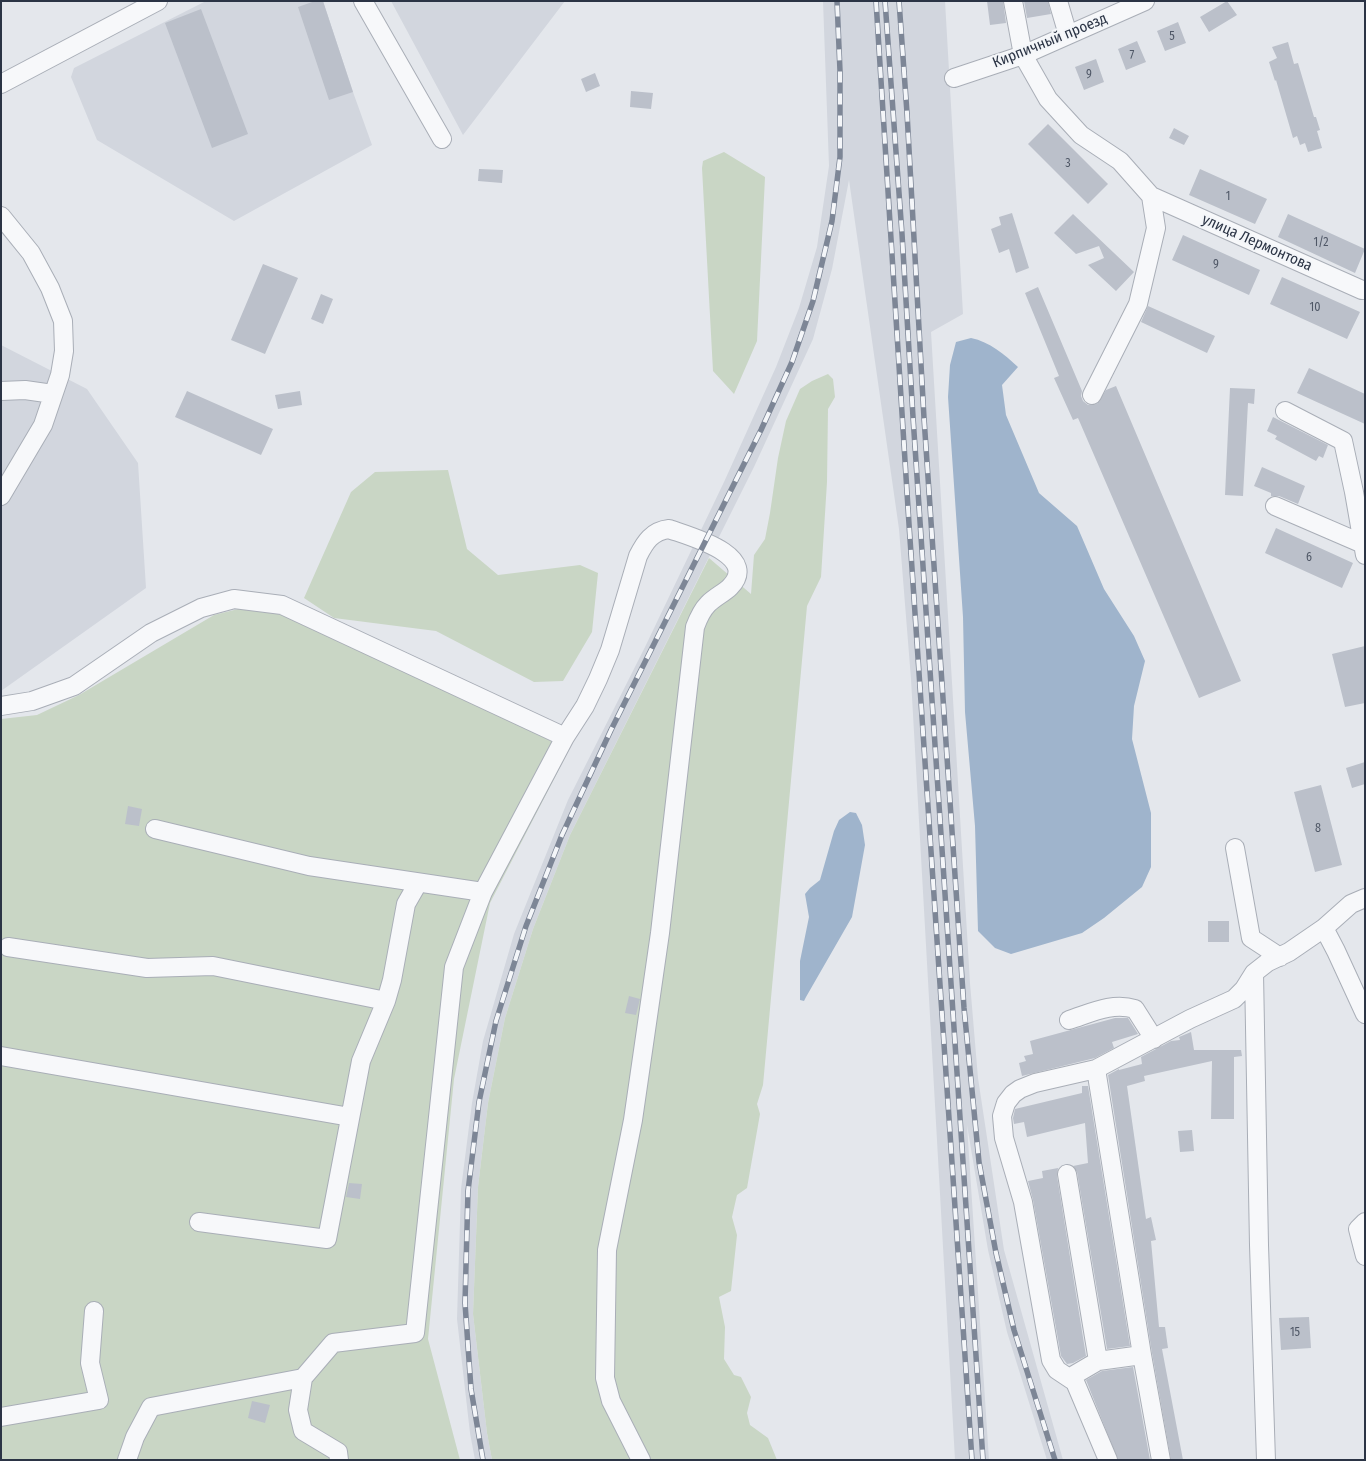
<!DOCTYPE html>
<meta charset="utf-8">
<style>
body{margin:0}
#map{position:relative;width:1366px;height:1461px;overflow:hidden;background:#e4e7ec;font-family:"Fira Sans Condensed",sans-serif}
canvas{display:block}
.frame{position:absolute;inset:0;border:2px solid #2b3445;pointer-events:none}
</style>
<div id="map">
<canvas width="1366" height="1461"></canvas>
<div class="frame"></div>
</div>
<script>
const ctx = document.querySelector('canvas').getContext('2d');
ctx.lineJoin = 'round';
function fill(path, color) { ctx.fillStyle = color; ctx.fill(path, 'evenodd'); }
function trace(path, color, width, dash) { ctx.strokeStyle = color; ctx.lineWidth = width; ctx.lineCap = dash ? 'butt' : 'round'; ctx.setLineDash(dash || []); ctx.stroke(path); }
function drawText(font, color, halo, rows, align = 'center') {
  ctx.font = font + ' "Fira Sans Condensed",sans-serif'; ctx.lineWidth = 4; ctx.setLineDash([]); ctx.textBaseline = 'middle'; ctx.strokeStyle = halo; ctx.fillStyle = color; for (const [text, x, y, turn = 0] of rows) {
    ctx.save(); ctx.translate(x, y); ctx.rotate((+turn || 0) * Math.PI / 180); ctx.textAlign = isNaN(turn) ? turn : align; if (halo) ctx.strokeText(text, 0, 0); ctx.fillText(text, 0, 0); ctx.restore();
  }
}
const built = new Path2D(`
 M206 1H323L353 92 372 145 234 221 97 140 71 77 74 68Z
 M391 1H565L463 135Z
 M823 1H945L963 314 931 332 970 983 978 1078 1004 1250 1063 1460H1047L1007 1332 988 1250 967 1125 989 1460H955L911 679 899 529 849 180 832 269 813 339 754 467 570 835 533 929 505 1018 488 1103 478 1187 473 1314 487 1433 492 1460H475L470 1433 457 1319 461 1189 472 1103 483 1041 514 934 568 800 645 647 724 482 776 367 799 308 817 247 829 166Z
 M1 345 87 389 138 463 146 588 1 691Z`);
const green = new Path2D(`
 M724 152 765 177 757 341 734 394 713 371 702 168 703 161Z
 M828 374 833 379 835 397 828 409 827 482 821 577 807 606 763 1085 757 1104 760 1114 747 1188 737 1195 732 1217 737 1235 731 1291 719 1297 725 1327 724 1359 734 1375 741 1377 751 1397 747 1413 750 1425 768 1438 777 1460H492L487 1433 473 1314 478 1187 488 1103 505 1018 533 929 570 835 709 558 751 594 754 555 765 539 770 513 778 458 786 421 800 389 812 381Z
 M448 470 467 549 498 575 580 565 598 573 592 632 563 681 534 682 436 631 334 618 304 598 351 492 375 472Z
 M238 609 285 615 387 660 569 750 490 903 454 1079 428 1339 460 1460H1V719L37 715 79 695 214 615Z`);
const water = new Path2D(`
 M971 338C990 342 1004 354 1018 367L1002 385 1006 415 1039 493 1077 526 1104 589 1134 636 1145 661 1134 706 1132 739 1151 813V867L1142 887 1104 918 1082 933 1011 954 995 948 978 931 975 826 965 712 963 617 948 397 950 365 956 342Z
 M850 812 856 813 862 825 865 845 852 917 806 997 804 1001 800 1000V961L809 917 805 894 810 888 820 880 834 831 839 820Z`);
const building = new Path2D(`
 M315 1H323L353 92 329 100 298 7Z
 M987 1H1003L1006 23 990 25Z
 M1024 1H1048L1051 14 1027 18Z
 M1227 1 1237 15 1209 32 1200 17Z
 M201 9 248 134 212 148 165 23Z
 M1178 22 1186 43 1165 51 1157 31Z
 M1137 41 1146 62 1126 70 1118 49Z
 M1288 42 1294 64 1298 63 1314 117H1316L1320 130 1317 131 1322 148 1308 152 1305 143 1300 145 1297 136 1293 138 1276 80 1275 81 1269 62 1277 58 1272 47Z
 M1096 59 1104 82 1084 90 1075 67Z
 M595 73 600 86 586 92 581 79Z
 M631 91 653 93 651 109 630 107Z
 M1048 124 1108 184 1088 204 1028 144Z
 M1174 128 1189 136 1184 145 1169 138Z
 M479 169 503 170 502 183 478 181Z
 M1200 169 1267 199 1255 224 1189 195Z
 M1012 213 1029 268 1016 273 1009 249 999 253 991 229 1001 225 999 217Z
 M1073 214 1134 272 1116 291 1088 265 1104 258 1099 246 1076 254 1054 233Z
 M1288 214 1365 249 1355 273 1278 237Z
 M1183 235 1260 270 1249 295 1172 260Z
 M263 264 298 278 265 354 231 340Z
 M1282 277 1360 312 1347 339 1270 304Z
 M1038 287 1082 391 1081 396 1083 401 1088 405 1097 404 1106 390 1116 386 1241 681 1199 698 1078 418 1073 420 1054 378 1059 376 1025 293Z
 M321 294 333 299 323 324 311 319Z
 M1148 306 1215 336 1207 353 1141 322Z
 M1309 368 1365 394V424L1297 393Z
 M1230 388 1255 389 1254 404 1248 403 1243 496 1225 495Z
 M187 391 273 429 261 455 175 417Z
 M300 391 302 405 278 409 275 395Z
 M1273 417 1328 445 1323 458 1319 456 1316 461 1275 439 1277 436 1267 431Z
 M1262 467 1305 486 1298 504 1279 496H1271V493L1254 486Z
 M1276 528 1353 563 1342 588 1265 553Z
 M1365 646V703L1345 707 1332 654Z
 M1365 762V784L1352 788 1346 768Z
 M1321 785 1342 865 1315 872 1294 792Z
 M128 806 142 809 139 826 125 824Z
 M1208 921H1229V942H1208Z
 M629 996 640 999 636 1015 625 1013Z
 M1115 1018H1128L1138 1034 1112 1042 1114 1048 1095 1058 1022 1076 1019 1063 1026 1061 1024 1056 1033 1054 1030 1041Z
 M1191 1032 1194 1050H1241L1242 1056 1234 1057V1119H1211L1212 1061 1144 1076 1145 1081 1127 1086 1146 1219 1151 1217 1156 1240 1151 1241 1159 1327H1165L1168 1348 1162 1349 1183 1460H1171L1152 1353 1108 1075 1119 1069V1070L1142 1064 1141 1057 1171 1041 1180 1040 1179 1037Z
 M1082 1086H1088L1130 1346 1107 1349 1077 1172 1073 1166 1088 1163 1085 1123 1027 1137 1024 1122 1014 1124 1013 1118 1015 1109 1082 1093Z
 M1192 1130 1194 1151 1180 1152 1178 1131Z
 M1058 1168 1057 1176 1086 1356 1073 1363 1067 1364 1061 1356 1033 1200 1028 1181 1043 1178 1042 1171Z
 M349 1183 362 1184 360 1199 346 1197Z
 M1309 1317 1311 1348 1281 1350 1279 1318Z
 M1133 1367 1150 1460H1118L1086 1380 1102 1371Z
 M252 1401 270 1405 265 1423 248 1418Z`);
const minor = new Path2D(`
 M363 1 442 139
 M1013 1 1023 55 1048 99 1081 135 1120 161 1151 196 1156 228 1138 304 1092 395
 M1058 1 1068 35
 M954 78 1023 55 1145 1
 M1 84 158 1
 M1151 196 1362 290
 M1 216 31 253 50 288 63 321 64 351 60 375 43 425 1 496
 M1 391 25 390 53 394
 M1285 411 1343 441 1354 492 1365 555
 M1275 506 1363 544
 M1 706 32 701 74 686 151 633 201 608 234 599 282 605 565 737
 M155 829 309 866 483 892
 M1235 848 1251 938 1280 957
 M1324 928 1336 951 1365 1014
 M8 947 147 968 213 966 386 1001 392 980 406 904 418 883
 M1254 973 1259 1245 1266 1460
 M1069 1020C1091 1013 1112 1002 1135 1009L1154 1039
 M1 1056 350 1117
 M1096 1069 1142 1355 1161 1460
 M1067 1174 1098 1361
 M199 1222 327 1239 361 1061 386 1001
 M1365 1222 1358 1229 1365 1256
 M303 1378 298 1410 303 1431 338 1452 339 1460
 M1069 1378 1098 1361 1142 1355
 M1 1417 99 1400 90 1363 94 1311
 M127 1460 135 1437 151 1407 303 1378 333 1343 415 1333 454 967 483 892 565 737 585 706 598 679 610 650 638 556C645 542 652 531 669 529 688 536 761 555 730 587 724 593 715 597 708 604 702 610 698 619 695 627L660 933 633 1120 607 1250 605 1378 611 1401 641 1460
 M1108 1460 1075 1382 1057 1370 1051 1360 1023 1202 1004 1138 1002 1116 1006 1103 1013 1094 1020 1089 1035 1083 1096 1069 1190 1019 1234 999 1244 989 1254 973 1268 962 1289 952 1324 928 1351 904 1365 898`);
const rail = new Path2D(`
 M876 1 909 524 972 1460
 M885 1 902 234 913 417 983 1460
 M899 1 907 113 924 418 964 1008 979 1162 996 1253 1014 1330 1055 1460
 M483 1460 471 1389 465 1303 468 1191 479 1102 496 1021 526 926 562 835 611 730 761 430 792 362 813 301 832 221 840 157V71L837 1`);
const numberNames = [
 ["5",1172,37],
 ["7",1132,56],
 ["9",1089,75],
 ["3",1068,164],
 ["1",1228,197],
 ["1/2",1321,243],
 ["9",1216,265],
 ["10",1315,308],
 ["6",1309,558],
 ["8",1318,829],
 ["15",1295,1333]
];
const streetNames = [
 ["Кирпичный проезд",1050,41,-22],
 ["улица Лермонтова",1257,243,24]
];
fill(built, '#d2d6de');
fill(green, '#c9d6c5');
fill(water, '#9fb4cc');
fill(building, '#bbc0ca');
trace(minor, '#a9aeb7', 20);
trace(minor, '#f7f8fa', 18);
trace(rail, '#7d8696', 5.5);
trace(rail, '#f4f6f9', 4, [11]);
drawText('12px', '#4f5766', null, numberNames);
drawText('15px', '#2b3445', '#f4f6f9', streetNames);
</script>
